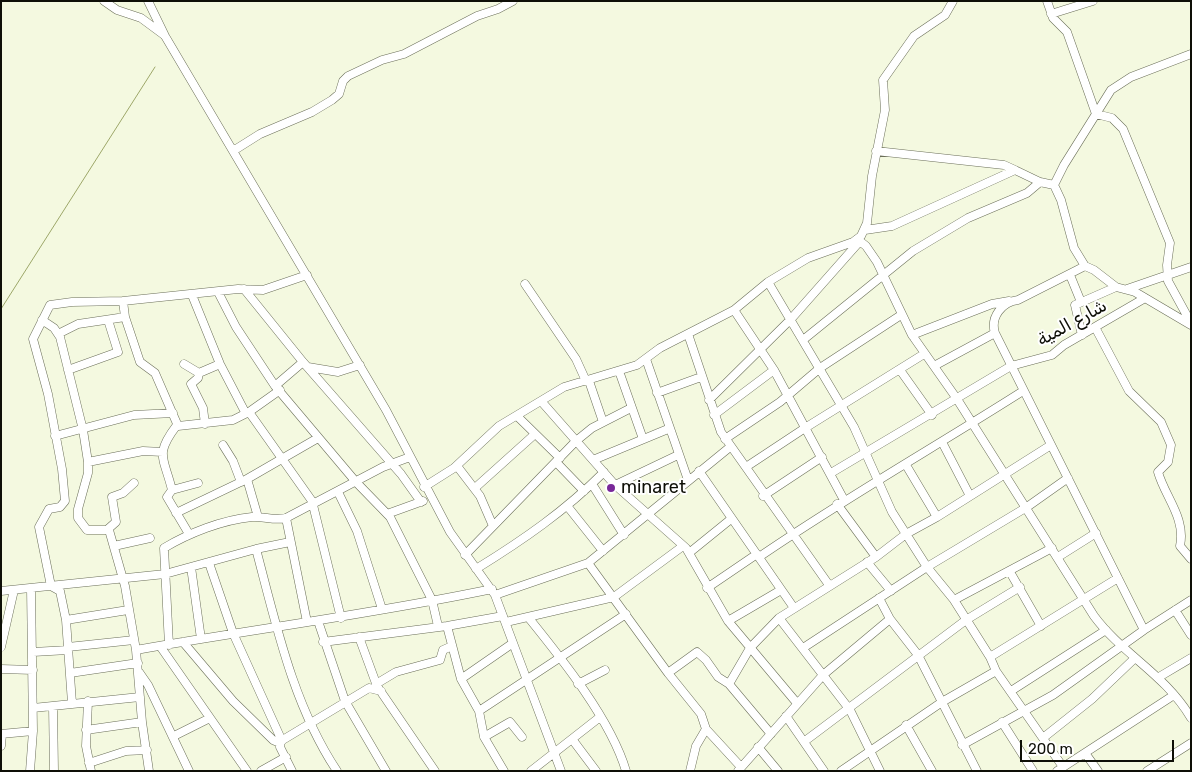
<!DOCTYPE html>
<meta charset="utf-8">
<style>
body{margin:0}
#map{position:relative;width:1192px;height:772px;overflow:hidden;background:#f4f9e0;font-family:Rubik,sans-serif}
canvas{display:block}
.frame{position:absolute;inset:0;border:2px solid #0e0f07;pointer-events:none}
.scale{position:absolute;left:1020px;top:740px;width:154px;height:22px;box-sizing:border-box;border:2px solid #0e0f07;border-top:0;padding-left:6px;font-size:15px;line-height:18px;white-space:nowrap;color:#0e0f07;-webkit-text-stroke:4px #fff;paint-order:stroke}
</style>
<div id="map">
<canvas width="1192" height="772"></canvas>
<div class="frame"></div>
<div class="scale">200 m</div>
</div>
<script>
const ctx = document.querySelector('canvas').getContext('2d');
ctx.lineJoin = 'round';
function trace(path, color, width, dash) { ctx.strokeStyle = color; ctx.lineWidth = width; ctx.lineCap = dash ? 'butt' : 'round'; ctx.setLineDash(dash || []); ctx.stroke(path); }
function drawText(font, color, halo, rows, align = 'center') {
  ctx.font = font + ' Rubik,"Noto Naskh Arabic",sans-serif'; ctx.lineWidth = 4; ctx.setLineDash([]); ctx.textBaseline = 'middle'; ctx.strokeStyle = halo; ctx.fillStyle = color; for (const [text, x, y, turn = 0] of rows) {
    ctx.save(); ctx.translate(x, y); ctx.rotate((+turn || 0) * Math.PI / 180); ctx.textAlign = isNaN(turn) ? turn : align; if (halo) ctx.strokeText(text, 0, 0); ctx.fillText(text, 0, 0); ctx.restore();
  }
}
const stream = new Path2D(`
 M1 309 155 67`);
const minor = new Path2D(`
 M104 1 117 10 141 18 164 35
 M148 1 165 36 386 410 450 532 495 595 561 771
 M1047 1 1053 18 1067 32 1096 114
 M1051 14 1093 1
 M1096 114 1112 118 1123 129 1170 243 1167 265 1168 281 1191 323
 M233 151 260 134 312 112 332 100 339 94 343 81 348 76 382 60 404 54 477 16 498 9 513 1
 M876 151 1004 165 1015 170
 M1054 185 1061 200 1074 248 1085 266 1094 270 1116 287 1135 292 1191 325
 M1054 185 1064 165 1111 90 1131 77 1191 54
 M865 230 892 226 1015 170 1040 182 1054 185
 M857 239 866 246 877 262 912 335 957 399 1094 616C1123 655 1165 674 1191 718
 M1070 275 1081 302
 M768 282 854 427 892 512 927 567 954 600 990 657 996 671 1063 767
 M525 284 576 359 586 381
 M244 289 303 362 401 474 421 502
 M1127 289 1191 267
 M218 292 236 327 275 386 356 482 390 517 432 600 438 626
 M192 295 220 364 245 412
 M123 301 125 317 140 362 155 373 178 426 233 420 249 412 280 390
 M734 310 774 370 844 500
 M42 320 54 328 60 337 83 430 88 462V473L78 509V518L87 530H109L125 586 136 650 142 722 149 771
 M1095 327 1129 391 1161 422 1171 445 1168 462 1158 472C1165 497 1186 518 1180 546L1191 559
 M995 333 1144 630
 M58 334 78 324 125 317
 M688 334 721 432 829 585
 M912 335 992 304 1009 301
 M1082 335 1075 305 1116 287
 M803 340 913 251 968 218 1027 193 1040 182
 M646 359 688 480
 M184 364 199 373
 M934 366 995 333C990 317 1002 302 1018 300L1085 266
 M308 367 338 372 360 365
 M68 370 118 352 108 320
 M900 370 932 415
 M619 371 643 439
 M589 381 603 422
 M275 386 303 362
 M657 393 701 377
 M709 400 791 319 860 241
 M541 401 615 485 686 548 728 621 796 702
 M249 412 312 501 341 618
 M714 415 774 370
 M517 416 560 458
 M205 424 203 408 191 384 198 378 199 373 220 364
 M55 436 134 415 173 413
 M725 439 780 402 820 368 901 315
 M942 442 970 496
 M223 445 233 461 241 482
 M593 460 668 429
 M88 462 143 451 163 452
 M556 462 584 491
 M906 465 937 517
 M457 466 480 496 493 526
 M746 467 805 428 924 354
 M699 471 794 608
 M831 473 1011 366 1052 355 1064 345 1145 298
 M247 479 258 517
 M592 484 624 535
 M615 485 678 455
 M424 487 454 468 499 426 564 387 637 365 660 348 734 310 768 282 808 258 853 242 861 236 867 223 872 176 885 110 883 80 914 36 945 15 953 1
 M475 488 535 434
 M172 490C164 457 154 455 177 425
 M338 492 357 531 382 609
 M763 496 822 457
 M837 504 876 557
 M568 507 603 551
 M176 513 247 479 318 438
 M387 514 423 501
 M286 518 307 622
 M108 529 116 522 112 497 123 493 134 483
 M189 534 167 497 172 490 198 483
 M114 546 150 538
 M256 549C276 624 293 705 337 771
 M689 553 731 519
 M465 555 576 441 592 428 631 408
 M759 557C845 498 935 447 1023 391
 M1058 557 1096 533
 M867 562 891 591
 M209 563 233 633 282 741
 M588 563 668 673 701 714 706 729 741 767
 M191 567 201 639
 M476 569C523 540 565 511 604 472
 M1010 572 1041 626
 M707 588 757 554
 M1 591 165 574 256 549 290 542
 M495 595 588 563 730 447
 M879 598 890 619 918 655 977 771
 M954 600 1052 548
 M1175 610 1191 635
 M528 617C562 659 611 720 626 771
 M779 618 850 710 880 771
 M66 620 128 610
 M318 621 345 701 386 771
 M728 621 781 590
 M506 622 614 597 683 546
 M447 626 461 679 479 711 484 737 504 771
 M359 637 377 686 435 771
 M183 642 233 701 273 740 280 743
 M323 642 447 626 503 616
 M169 645 164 548C189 533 222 520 252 517 264 516 274 521 286 518L383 467 410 457
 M160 646 247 771
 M1 647 14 590
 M68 647 134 640
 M803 648 927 567 1027 507 1068 478
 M136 650C254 629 374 614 492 589
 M33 652 68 650
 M990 657 1118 578
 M1 669 33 670
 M139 672 148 685 189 771
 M70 673 138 663
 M668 673 697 652 706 660 718 677 729 684 771 734
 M1159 677 1191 658
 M461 679 513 643
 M376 684 396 672 440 660 443 650 452 646
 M578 684 605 670
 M729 684 750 648 779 618 876 557 906 534 937 517 1051 445
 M1011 691 1106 630
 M88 701 86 746 91 771
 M72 703 66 620 60 591 51 586 39 527 49 509 60 507 65 501 62 469 48 394 33 339 50 305 72 302 123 301 238 289 263 290 307 275
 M53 706 54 771
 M33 708 140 697
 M479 711 626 614
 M786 716 824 771
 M1002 722 1033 771
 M906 725 932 771
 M86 730 142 722
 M1 734 33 731
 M174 736 210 718
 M484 737 510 722 522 737
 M1043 738 1092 699 1135 658
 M572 739 596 771
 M805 741 966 620 1020 587
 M962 745 1053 695 1144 630 1191 600
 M1 746 2 734
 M758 747 778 771
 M1085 753 1098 771
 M89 763 126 751 147 750
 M30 771 33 731 31 588
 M261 771 286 757
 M292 771 280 747 281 741 369 688 381 691
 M531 771 600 717
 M690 771 696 746 706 729
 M738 771 823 675 890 619
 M841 771 942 702 996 671
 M1057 771 1174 695
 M1147 771 1191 743`);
const markers = [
 [611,488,5,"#792899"]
];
const streetNames = [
 ["شارع المية",1072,323,-29]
];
const poiNames = [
 ["minaret",621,488]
];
trace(stream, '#9da769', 1);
trace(minor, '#6b6f59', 9);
trace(minor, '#fff', 8);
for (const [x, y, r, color] of markers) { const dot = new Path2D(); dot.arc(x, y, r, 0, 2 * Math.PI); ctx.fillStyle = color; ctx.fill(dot); trace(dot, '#fff', 2); }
drawText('18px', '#0e0f07', '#fff', streetNames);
drawText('18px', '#0e0f07', '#fff', poiNames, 'left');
</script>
